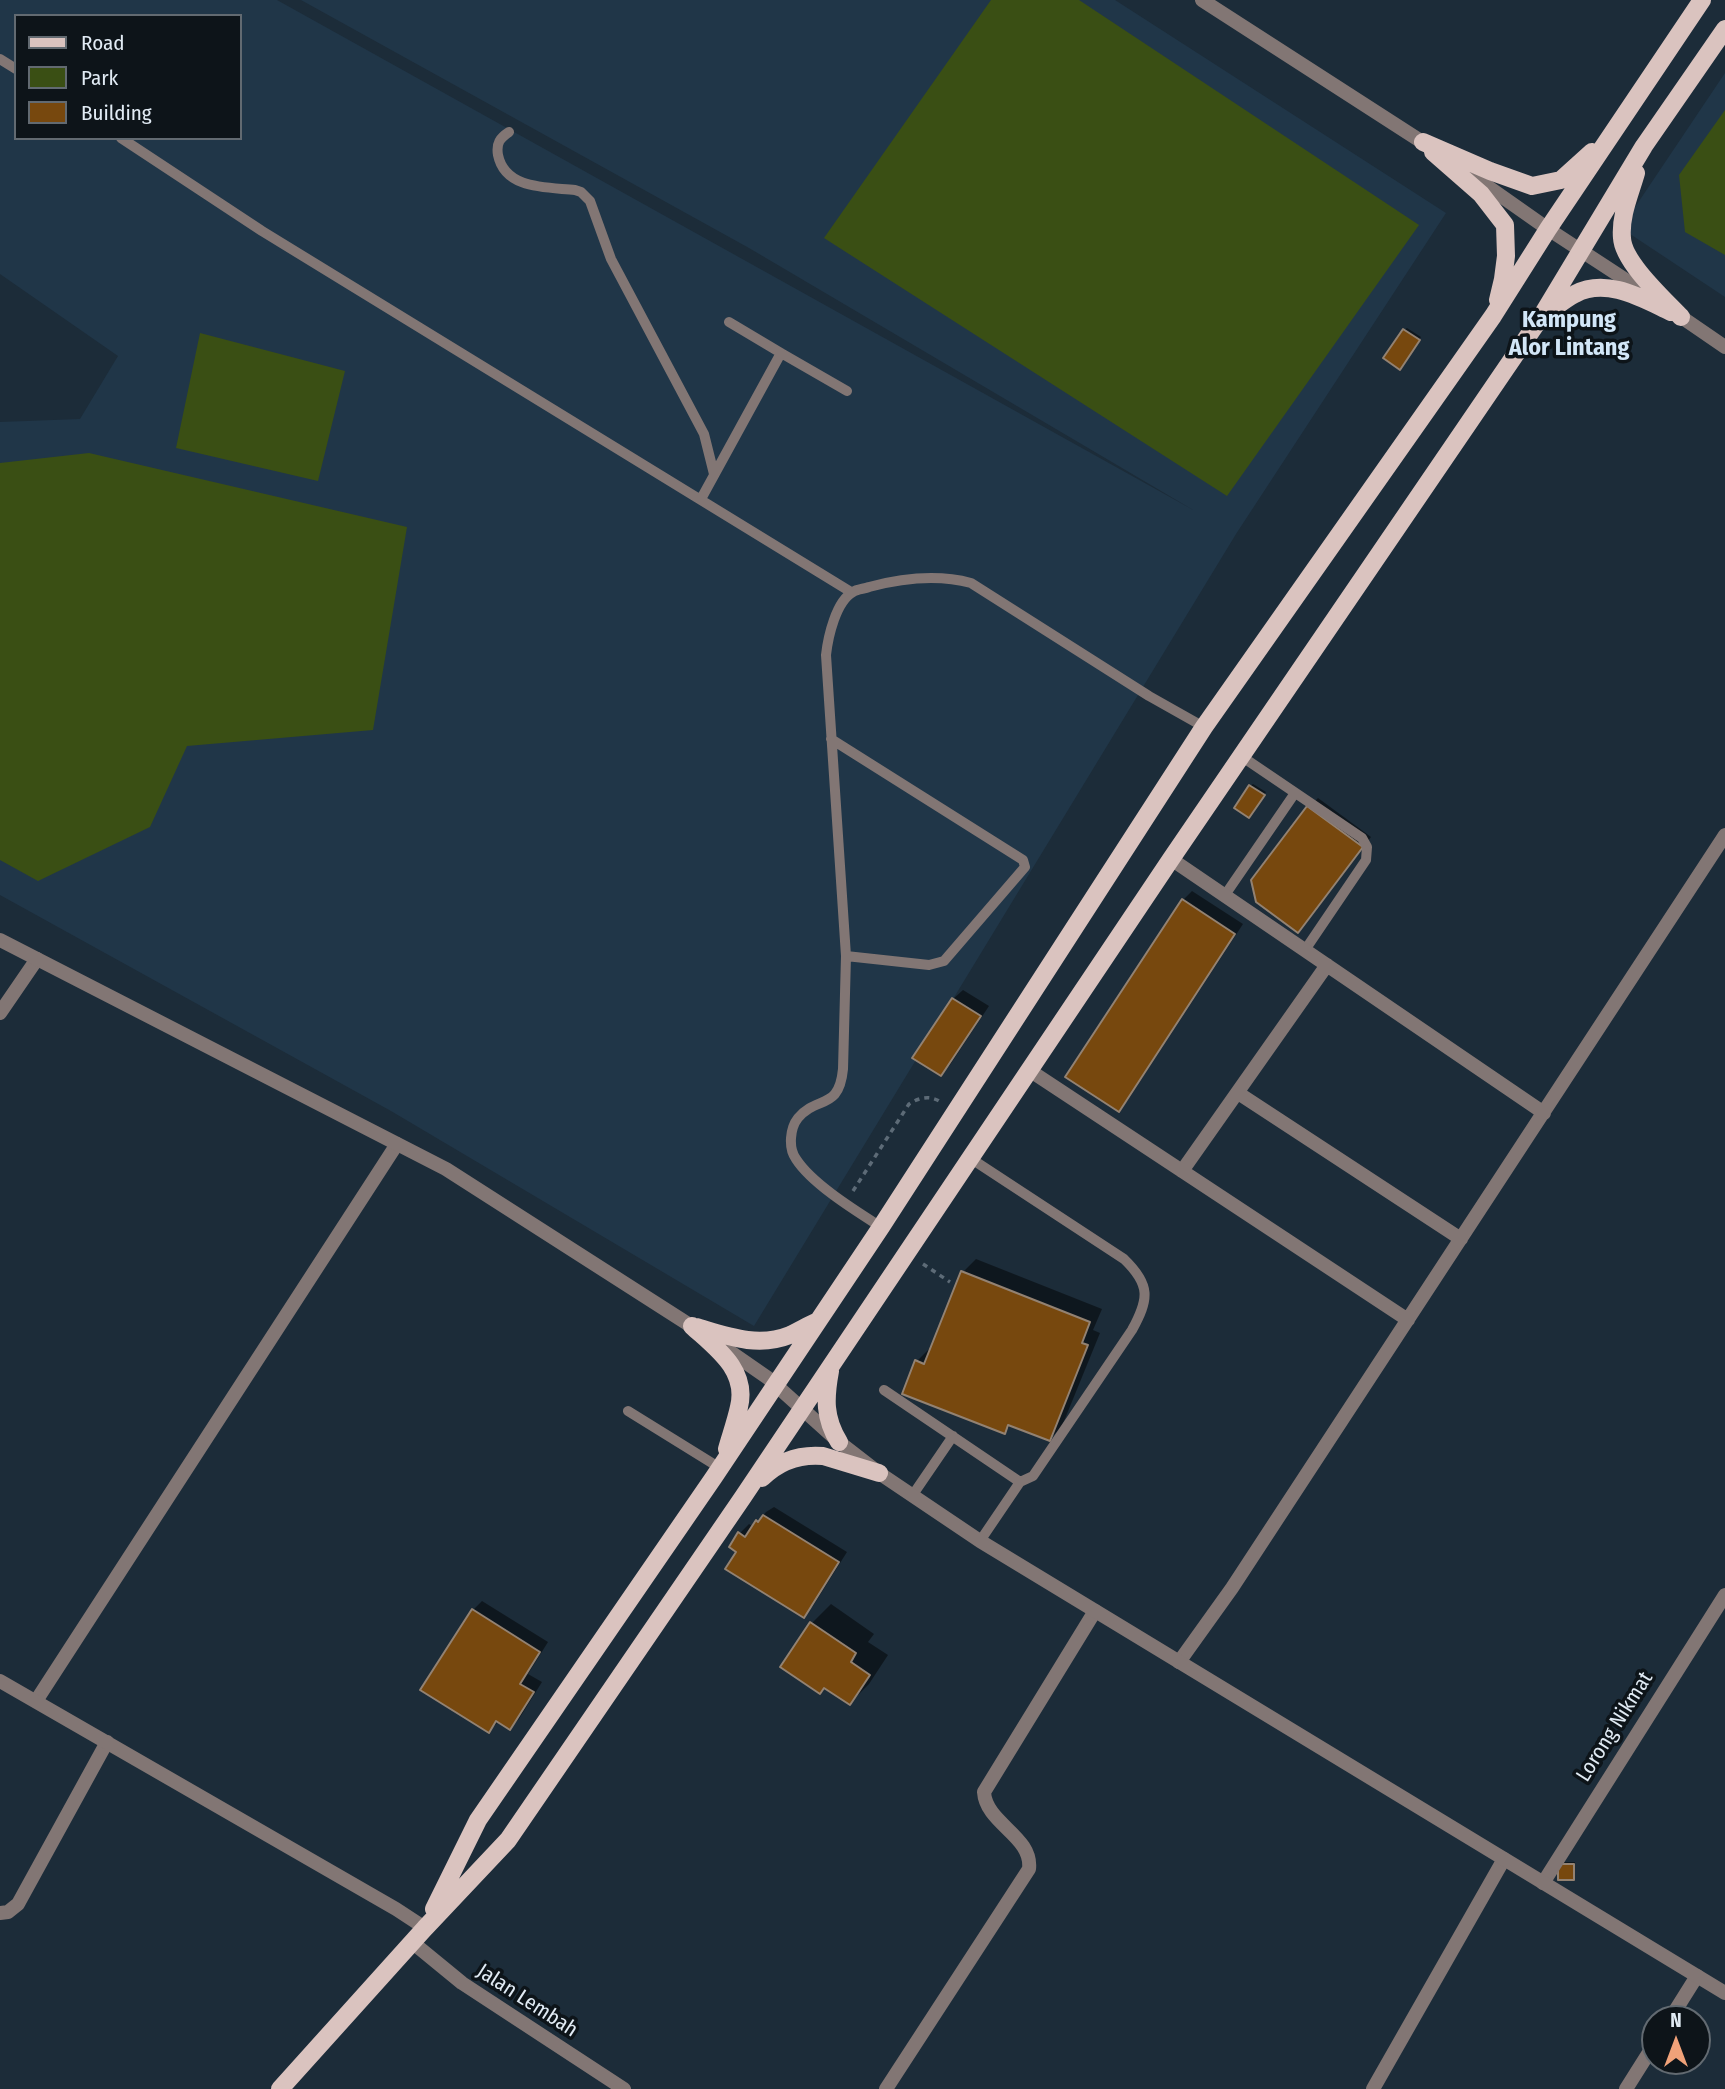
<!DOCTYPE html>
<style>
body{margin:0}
#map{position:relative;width:1725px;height:2089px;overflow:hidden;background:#1c2c39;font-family:"Fira Sans Condensed",sans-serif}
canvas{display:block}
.legend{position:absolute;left:14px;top:14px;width:228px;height:126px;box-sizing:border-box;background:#0d1419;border:2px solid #626a71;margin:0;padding:9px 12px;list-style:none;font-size:21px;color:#e1ebf4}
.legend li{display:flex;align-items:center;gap:14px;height:35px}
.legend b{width:35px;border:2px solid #626a71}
.north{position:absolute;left:1641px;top:2005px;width:70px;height:70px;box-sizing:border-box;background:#0d1419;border:2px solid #626a71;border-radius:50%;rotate:0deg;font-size:19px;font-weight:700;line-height:28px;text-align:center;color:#e1ebf4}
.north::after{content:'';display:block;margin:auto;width:24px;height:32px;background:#f0a279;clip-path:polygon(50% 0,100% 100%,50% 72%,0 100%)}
</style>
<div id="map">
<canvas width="1725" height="2089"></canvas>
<ul class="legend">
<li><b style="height:9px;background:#dac3bf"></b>Road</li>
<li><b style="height:19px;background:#3a4f14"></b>Park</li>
<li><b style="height:19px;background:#77480e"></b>Building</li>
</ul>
<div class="north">N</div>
</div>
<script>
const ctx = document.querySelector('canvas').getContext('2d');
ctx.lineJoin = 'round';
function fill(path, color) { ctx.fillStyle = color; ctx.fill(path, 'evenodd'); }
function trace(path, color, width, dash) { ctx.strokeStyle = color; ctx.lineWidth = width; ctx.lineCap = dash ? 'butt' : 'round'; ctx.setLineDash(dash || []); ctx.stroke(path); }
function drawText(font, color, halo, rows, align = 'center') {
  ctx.font = font + ' "Fira Sans Condensed",sans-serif'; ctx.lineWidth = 7; ctx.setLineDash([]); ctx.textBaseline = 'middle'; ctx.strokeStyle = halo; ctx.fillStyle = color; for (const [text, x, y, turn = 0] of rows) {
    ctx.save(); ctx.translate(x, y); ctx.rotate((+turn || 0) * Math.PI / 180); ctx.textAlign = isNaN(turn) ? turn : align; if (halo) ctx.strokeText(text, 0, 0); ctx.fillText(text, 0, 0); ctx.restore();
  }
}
const built = new Path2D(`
 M0 0H277L1195 511 749 248 301 0H1115L1446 213 1236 534 754 1326 391 1111 0 895V422L80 419 118 356 0 274ZM16 16H240V138H16Z
 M1725 73V297L1621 228Z`);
const green = new Path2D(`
 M991 0H1079L1419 225 1227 496 824 238Z
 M1725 110V255L1685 232 1679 175Z
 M200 333 345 371 318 481 176 448Z
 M89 453 407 527 373 730 187 746 150 827 38 881 0 860V463Z`);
const shadow = new Path2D(`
 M1407 328 1421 337 1402 365 1404 330Z
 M1253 784 1266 792 1251 814 1250 786Z
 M1318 798 1371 837 1307 921 1298 930 1309 807Z
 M1192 891 1243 924 1128 1100 1119 1110 1183 900Z
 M963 990 989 1006 950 1065 941 1074 953 999Z
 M976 1259 1102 1309 1093 1330 1100 1333 1062 1426 1050 1439 1012 1424 1004 1432 917 1361 929 1349 932 1350 963 1272Z
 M774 1507 847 1552 813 1606 804 1615 738 1551 731 1547 740 1533 749 1524 754 1527 766 1512Z
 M482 1601 548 1642 528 1674 542 1682 519 1719 510 1728 499 1721 489 1731 473 1610Z
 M831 1604 874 1634 868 1642 888 1655 869 1684 850 1703 825 1687 820 1692 811 1624Z
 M1562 1862H1575V1876L1573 1878H1560Z`);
const building = new Path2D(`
 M1403 329 1420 340 1400 370 1383 358Z
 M1249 785 1265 795 1249 818 1234 808Z
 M1307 806 1363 847 1298 933 1256 902 1251 880Z
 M1182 899 1235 934 1119 1112 1065 1077Z
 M952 998 981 1016 941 1076 912 1058Z
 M961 1271 1090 1322 1082 1343 1088 1345 1050 1441 1008 1425 1005 1434 902 1394 915 1360 924 1364Z
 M763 1515 839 1562 804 1618 725 1569 736 1552 729 1547 738 1532 745 1537 756 1520 758 1522Z
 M472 1609 540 1652 520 1684 534 1692 510 1730 496 1721 489 1733 420 1690Z
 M810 1622 856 1653 851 1662 870 1675 850 1705 824 1688 820 1694 780 1667Z
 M1558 1864H1574V1880H1558Z`);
const path = new Path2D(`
 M853 1191 909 1104C918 1098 929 1095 939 1101
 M923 1264 950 1282`);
const service = new Path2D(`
 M0 59 16 69
 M509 132C500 138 496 143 498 155 505 190 548 187 575 190L581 192 590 201 611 259 704 434 714 474
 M121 138 262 231 851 592
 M729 322 781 353
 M701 499 781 353 847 391
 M831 739 1023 860 1025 867 944 961 929 965 846 956
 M1241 756 1362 838 1367 847 1366 860 1305 950
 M1225 895 1295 793
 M881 1227C856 1211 812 1184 796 1159 788 1148 790 1128 798 1118 817 1095 839 1111 843 1069L846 956 826 655C828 637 836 601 853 592 857 589 864 589 869 587 903 578 937 574 971 583L1149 696 1204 727
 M884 1390 1020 1482 1033 1476 1132 1330C1149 1299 1151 1285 1124 1259L970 1158
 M628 1411 720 1468
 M912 1496 953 1436
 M980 1541 1020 1482`);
const minor = new Path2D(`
 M1548 229 1652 297
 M1674 312 1725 347
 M1171 859 1544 1113
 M0 1013 37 959
 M1029 1070 1408 1320
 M1238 1093 1461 1239
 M1182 1171 1327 965
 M1179 1662 1232 1588 1725 835
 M36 1701 397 1144
 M1543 1883 1725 1595
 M0 1913 8 1912 18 1904 107 1742
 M412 1942 462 1983 624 2089
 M1670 2019 1697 1976
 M886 2089 1029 1869C1033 1836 986 1824 984 1792L1095 1611
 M1373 2089 1504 1859
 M1626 2089 1655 2043`);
const tertiary = new Path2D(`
 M1202 0 1430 147
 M1467 172 1548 229
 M0 940 446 1169 699 1331
 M719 1344 768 1378 839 1442 879 1473 980 1541 1725 1993
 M0 1681 396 1909 425 1928`);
const primary = new Path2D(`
 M1423 142 1490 171 1532 186 1561 180 1592 152
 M1433 152 1481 194 1505 225 1506 256 1503 279 1498 300
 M1636 173C1630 194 1620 216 1622 238 1623 262 1664 299 1681 317
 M1547 313C1556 307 1565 299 1575 294 1607 277 1643 299 1671 312
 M692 1326C716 1348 748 1370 739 1407 736 1421 731 1435 727 1449
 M696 1327C727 1336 758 1348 790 1335 799 1331 807 1326 816 1322
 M830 1371C825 1398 824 1418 839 1442
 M762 1478C779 1461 799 1454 823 1456L879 1473
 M434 1909 478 1820 714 1477 881 1227 1204 727 1493 316 1548 229 1702 0
 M280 2089 425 1928 508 1840 743 1497 1171 859 1541 317 1644 146 1725 29`);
const streetNames = [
 ["Lorong Nikmat",1615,1727,-58],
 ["Jalan Lembah",527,2001,33]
];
const quarterNames = [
 ["Kampung",1569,320],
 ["Alor Lintang",1569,348]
];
fill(built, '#203648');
fill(green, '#3a4f14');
fill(shadow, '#0007');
fill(building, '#77480e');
trace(building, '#938272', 2);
trace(path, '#5d6b77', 3.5, [5, 5]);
trace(service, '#827674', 10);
trace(minor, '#827674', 14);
trace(tertiary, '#827674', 14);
trace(primary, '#dac3bf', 18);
drawText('21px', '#e1ebf4', '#0d1419', streetNames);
drawText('bold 24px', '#d2e6f7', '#0d1419', quarterNames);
</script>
